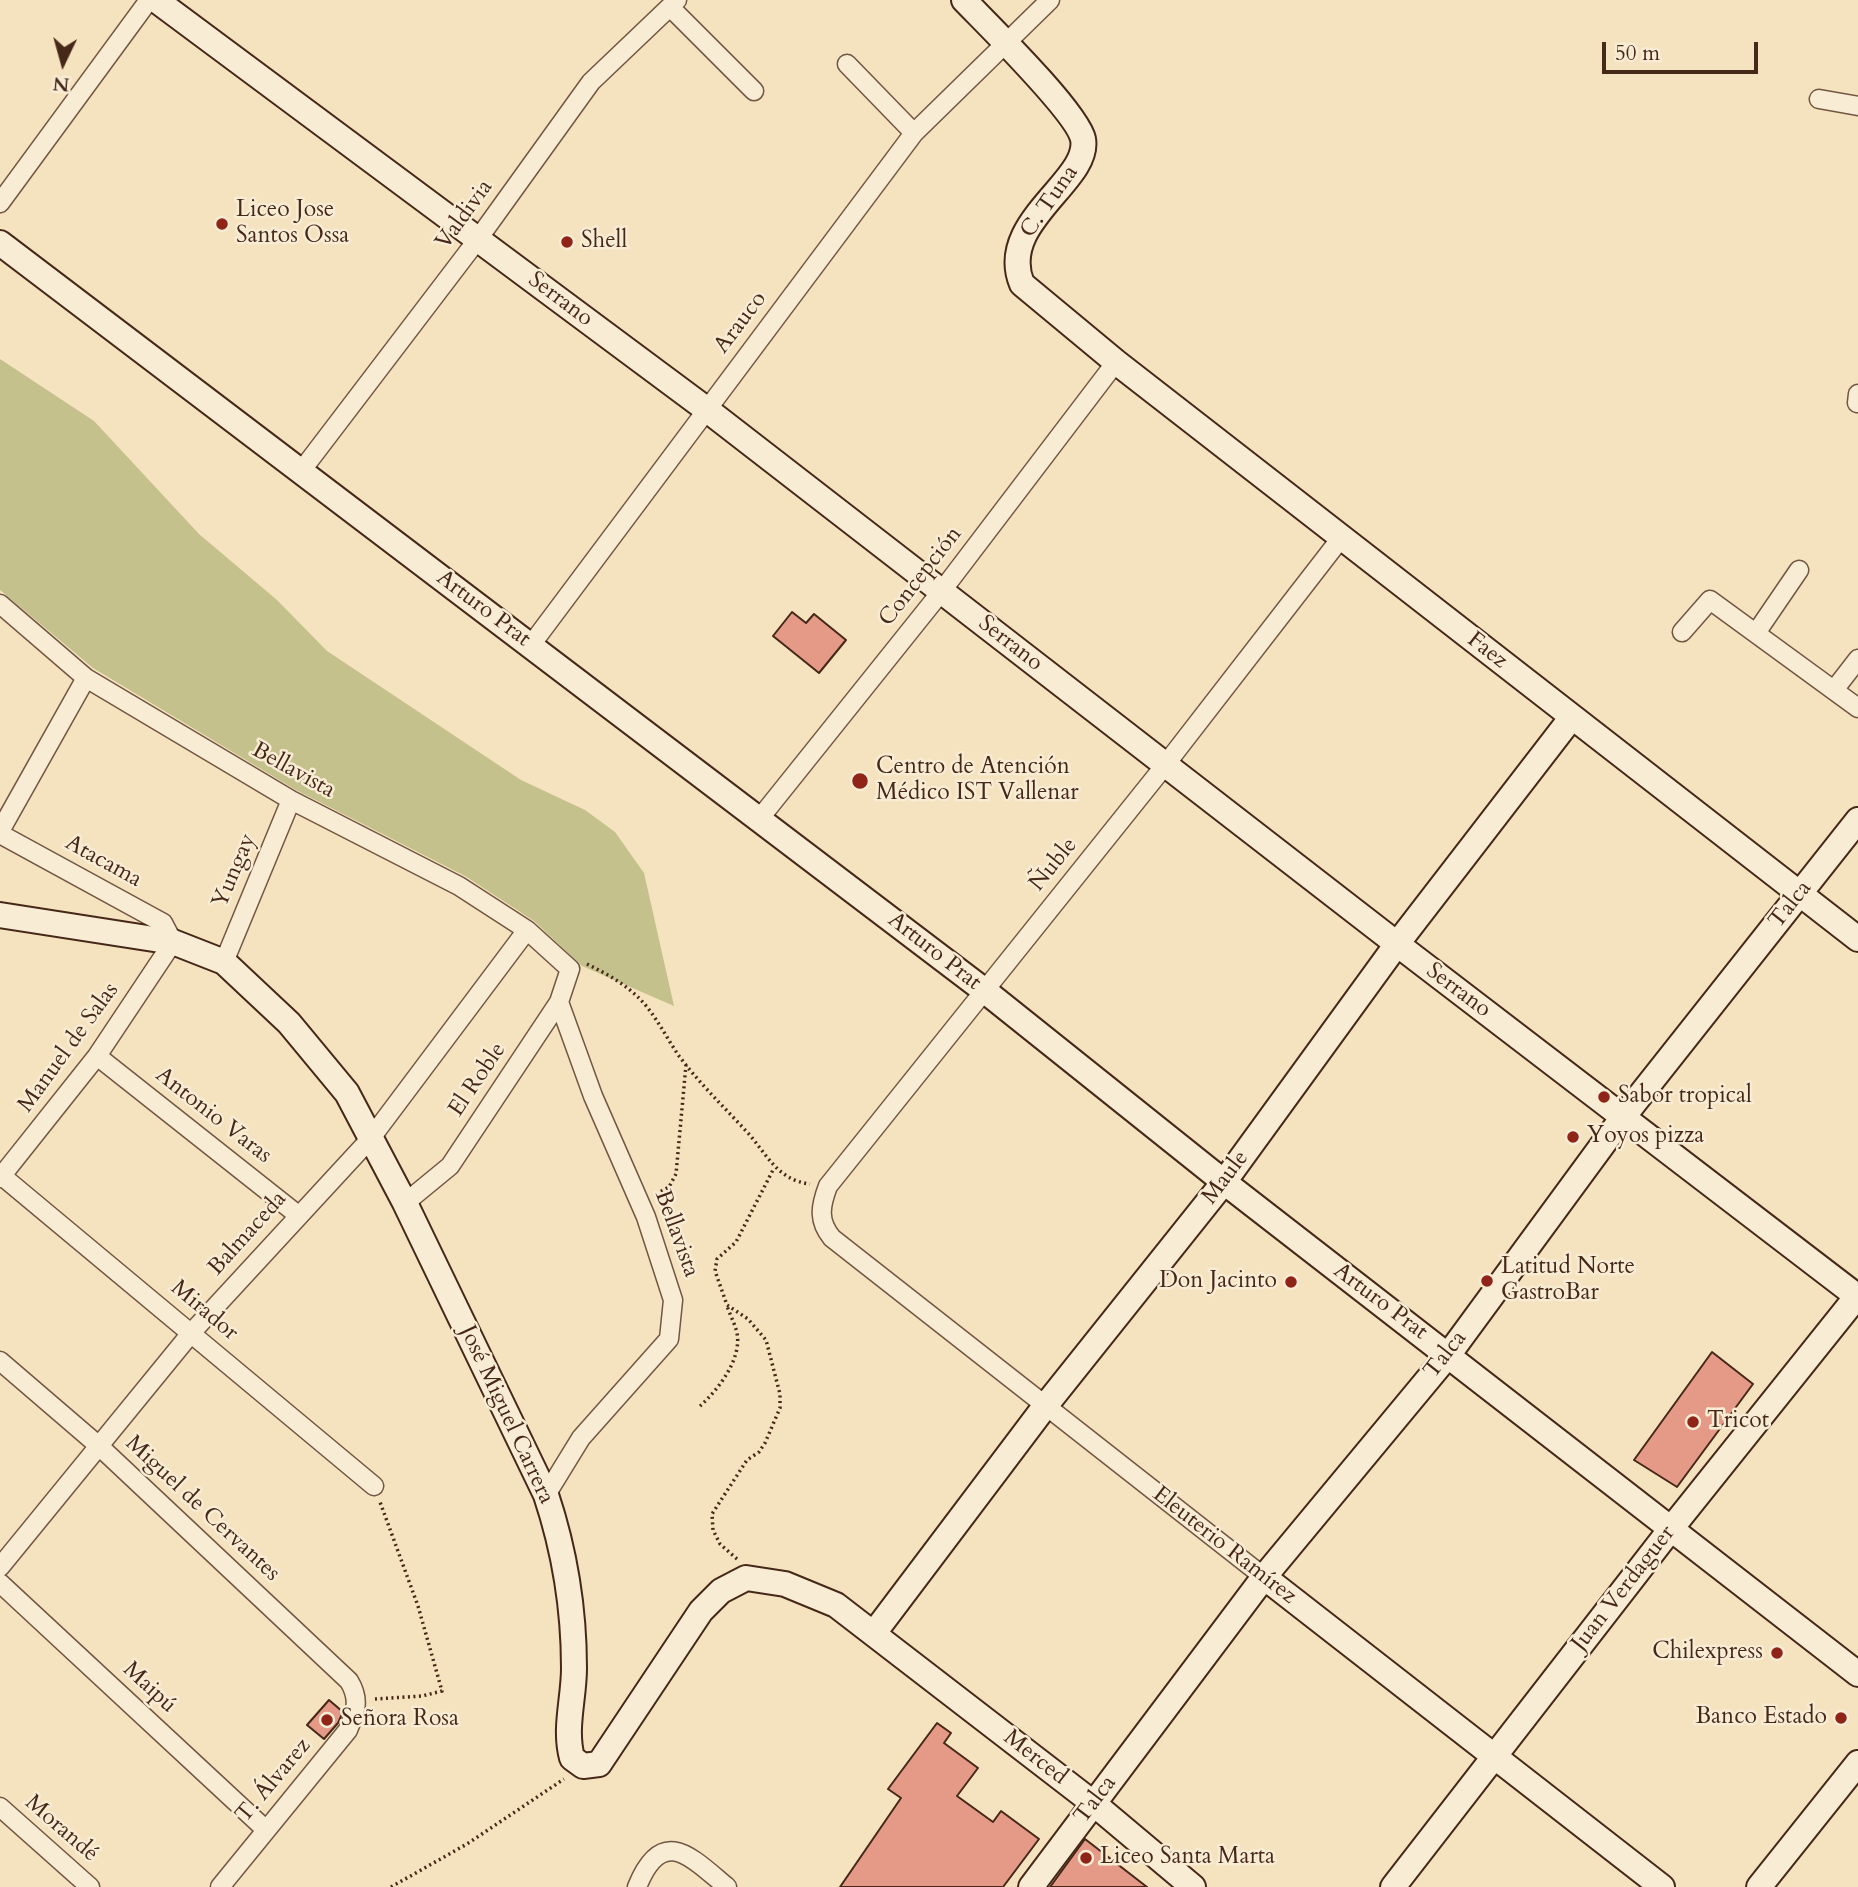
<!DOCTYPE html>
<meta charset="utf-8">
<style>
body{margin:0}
#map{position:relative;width:1858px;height:1887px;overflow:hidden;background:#f5e2be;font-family:Cardo,serif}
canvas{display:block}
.north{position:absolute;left:28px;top:28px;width:70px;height:70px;-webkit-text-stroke:5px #f8ecd5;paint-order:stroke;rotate:185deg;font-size:19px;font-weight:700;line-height:28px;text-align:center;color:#462818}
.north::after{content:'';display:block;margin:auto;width:24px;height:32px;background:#462818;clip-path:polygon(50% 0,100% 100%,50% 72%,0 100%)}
.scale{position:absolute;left:1602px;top:42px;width:156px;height:32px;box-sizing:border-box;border:4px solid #462818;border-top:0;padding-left:9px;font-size:21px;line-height:24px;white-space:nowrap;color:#462818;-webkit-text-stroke:5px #f8ecd5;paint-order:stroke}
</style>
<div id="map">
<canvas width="1858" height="1887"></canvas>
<div class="north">N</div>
<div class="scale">50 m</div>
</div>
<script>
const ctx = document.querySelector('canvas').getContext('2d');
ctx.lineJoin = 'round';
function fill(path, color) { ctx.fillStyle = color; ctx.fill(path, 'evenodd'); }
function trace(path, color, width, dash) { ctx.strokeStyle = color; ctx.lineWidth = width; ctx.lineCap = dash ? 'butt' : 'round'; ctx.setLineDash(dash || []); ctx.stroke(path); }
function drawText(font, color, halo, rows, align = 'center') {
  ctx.font = font + ' Cardo,serif'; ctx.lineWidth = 5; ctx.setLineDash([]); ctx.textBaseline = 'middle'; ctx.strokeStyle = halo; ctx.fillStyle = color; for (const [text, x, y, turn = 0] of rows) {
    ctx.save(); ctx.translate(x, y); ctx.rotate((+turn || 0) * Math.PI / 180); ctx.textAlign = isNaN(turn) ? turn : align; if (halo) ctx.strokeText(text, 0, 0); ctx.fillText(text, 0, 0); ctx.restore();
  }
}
const green = new Path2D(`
 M0 359 94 421 199 534 277 600 327 651 521 780 585 810 615 832 644 873 674 1006 582 966 534 921 465 876 296 790 93 668 0 590Z`);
const building = new Path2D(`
 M792 612 806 623 814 614 846 640 819 673 773 636Z
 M1712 1352 1753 1384 1677 1487 1634 1460Z
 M329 1700 343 1712 338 1723 324 1739 307 1725Z
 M937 1723 951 1733 944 1743 978 1768 957 1796 993 1822 1001 1811 1039 1839 1003 1887H840L901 1798 888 1789Z
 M1085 1839 1147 1887H1050Z`);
const path = new Path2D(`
 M587 964C609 975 631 987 647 1007 659 1022 668 1040 679 1056 700 1084 724 1107 747 1132 767 1154 777 1180 810 1184
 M656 1194 669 1187 676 1174 686 1065
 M700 1406C718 1390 742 1359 737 1333 735 1324 730 1315 727 1306
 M737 1559 720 1544 713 1530 712 1514 747 1460 759 1452 765 1443 780 1408V1394L766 1340 748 1319 727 1305 715 1271 717 1259 736 1242 774 1168
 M375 1699 422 1696 442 1691 418 1606 380 1502
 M391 1887 467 1844 564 1779`);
const street = new Path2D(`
 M670 7 754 91
 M847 64 914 133
 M1819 99 1858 106
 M0 203 149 0
 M1857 403 1858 394
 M302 470 478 239 591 82 677 0
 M0 604 86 678 291 800 459 886 527 930 570 969 559 1002 450 1166 405 1203
 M1682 632 1710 600 1858 708
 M1756 633 1799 570
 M531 645 914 133 1050 0
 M1834 690 1858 659
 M760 818 941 592 1116 362
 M0 831 86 678
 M0 834 163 923 173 942 97 1056 0 1178
 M224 962 291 800
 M97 1056 298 1215
 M2 1176 374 1486
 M0 1361 99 1446 349 1681C360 1699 356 1711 348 1730L220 1887
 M546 1495 581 1438 669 1339 673 1300 646 1217 593 1096 559 1002
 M0 1567 192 1332 371 1138 527 930
 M1264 1577 832 1238C818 1221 820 1207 828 1186L1166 764 1341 538
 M0 1583 265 1829
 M0 1807 90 1887
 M637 1887C662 1825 690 1856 727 1887`);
const secondary = new Path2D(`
 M156 0 706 409 1397 944 1858 1297
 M964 0C988 25 1077 112 1083 139 1091 181 996 222 1022 284L1116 362 1858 939
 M0 243 985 991 1224 1182 1858 1674
 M0 915 173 942 224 962 289 1023 347 1093 405 1203 546 1495C565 1552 574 1608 574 1668 574 1699 564 1728 572 1758L583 1766 599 1764 701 1611 721 1591 746 1578 785 1584 836 1605 1093 1803 1193 1887
 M1264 1577 1662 1887
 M874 1633 1046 1405 1224 1182 1397 944 1572 717
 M1031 1887 1264 1577 1449 1354 1623 1117 1858 820
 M1393 1887 1670 1530 1858 1295
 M1759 1887 1858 1763`);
const markers = [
 [222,224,7,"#8f2418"],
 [567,242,7,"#8f2418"],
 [860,781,9,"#8f2418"],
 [1604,1097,7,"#8f2418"],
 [1573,1137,7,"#8f2418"],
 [1487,1281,7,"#8f2418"],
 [1291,1282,7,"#8f2418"],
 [1693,1422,7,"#8f2418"],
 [1777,1653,7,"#8f2418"],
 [1841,1718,7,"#8f2418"],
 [327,1720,7,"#8f2418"],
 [1086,1858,7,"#8f2418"]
];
const streetNames = [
 ["C. Tuna",1050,202,-55],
 ["Valdivia",465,215,-54],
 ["Serrano",560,300,37],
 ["Arauco",741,323,-53],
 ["Concepción",921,577,-52],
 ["Arturo Prat",483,609,37],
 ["Serrano",1010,644,38],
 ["Faez",1487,651,38],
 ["Bellavista",293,771,29],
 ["Atacama",103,862,29],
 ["Ñuble",1054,865,-51],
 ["Yungay",235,871,-67],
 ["Talca",1791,905,-52],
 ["Arturo Prat",934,952,38],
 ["Serrano",1458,991,37],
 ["Manuel de Salas",69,1048,-54],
 ["El Roble",478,1080,-56],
 ["Antonio Varas",213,1116,38],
 ["Maule",1226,1178,-53],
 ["Balmaceda",248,1234,-48],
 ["Bellavista",676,1234,70],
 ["Arturo Prat",1380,1302,37],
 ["Mirador",204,1311,40],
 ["Talca",1446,1355,-52],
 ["José Miguel Carrera",506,1415,65],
 ["Miguel de Cervantes",202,1509,43],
 ["Eleuterio Ramírez",1224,1546,38],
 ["Juan Verdaguer",1624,1589,-52],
 ["Maipú",149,1688,43],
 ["Merced",1035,1758,38],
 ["T. Álvarez",274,1781,-50],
 ["Talca",1096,1800,-53],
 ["Morandé",61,1829,41]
];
const poiNames = [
 ["Liceo Jose",236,211],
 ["Santos Ossa",236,237],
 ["Shell",581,242],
 ["Centro de Atención",876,768],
 ["Médico IST Vallenar",876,794],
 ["Sabor tropical",1618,1097],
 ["Yoyos pizza",1587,1137],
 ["Latitud Norte",1501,1268],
 ["GastroBar",1501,1294],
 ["Don Jacinto",1277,1282,"right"],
 ["Tricot",1707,1422],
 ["Chilexpress",1763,1653,"right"],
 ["Banco Estado",1827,1718,"right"],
 ["Señora Rosa",341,1720],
 ["Liceo Santa Marta",1100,1858]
];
fill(green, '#c4c18c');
fill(building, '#e49a86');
trace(building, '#462818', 2);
trace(street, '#725642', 21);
trace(secondary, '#462818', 28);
trace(path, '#462818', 3.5, [2, 3.5]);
trace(street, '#f8ecd5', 18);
trace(secondary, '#f8ecd5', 24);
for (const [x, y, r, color] of markers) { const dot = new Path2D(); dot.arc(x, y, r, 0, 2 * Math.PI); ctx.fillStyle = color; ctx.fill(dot); trace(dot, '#f8ecd5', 2.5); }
drawText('23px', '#462818', '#f8ecd5', streetNames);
drawText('23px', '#462818', '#f8ecd5', poiNames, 'left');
</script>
